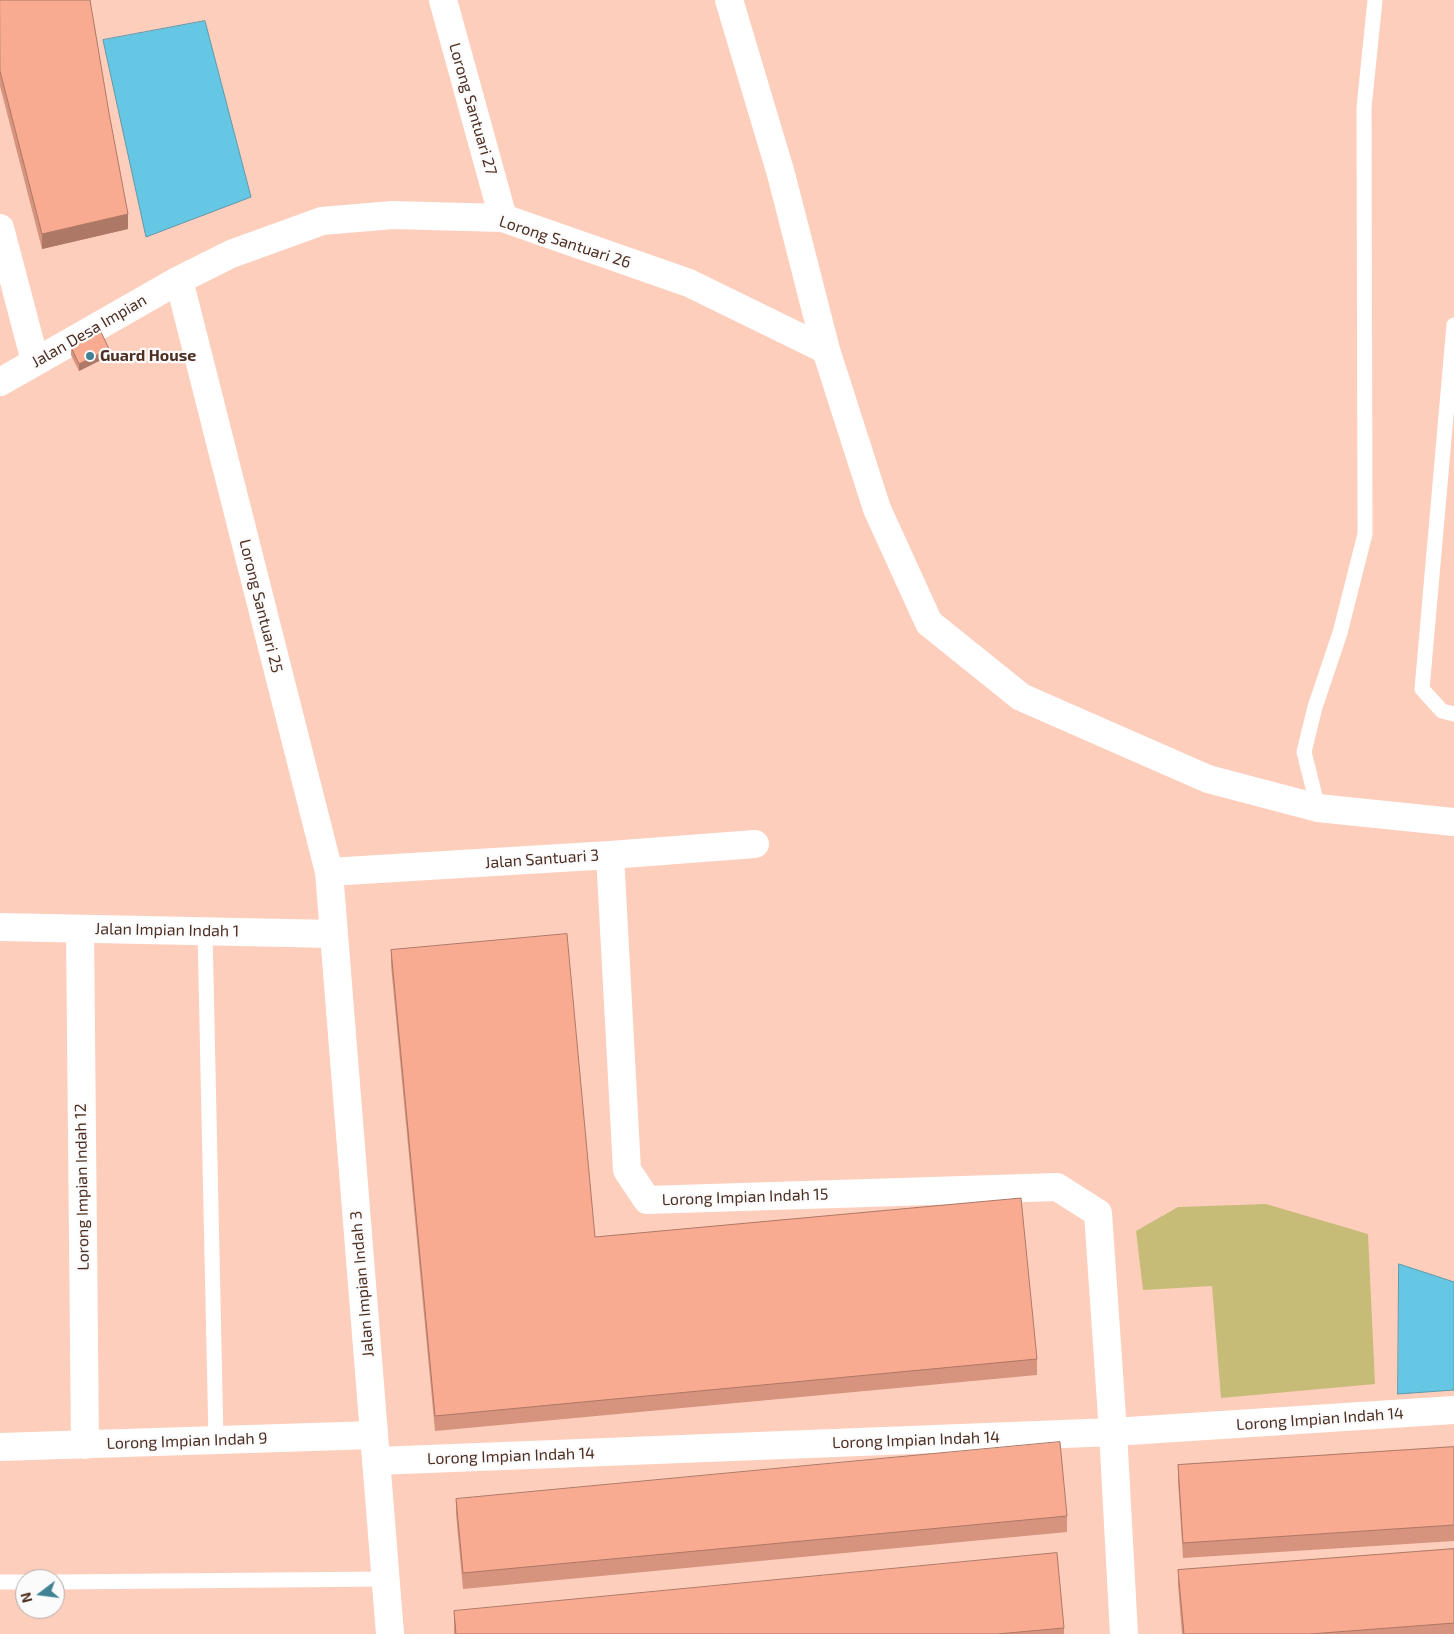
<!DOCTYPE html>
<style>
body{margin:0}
#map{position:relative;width:1454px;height:1634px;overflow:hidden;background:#fecebd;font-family:"Exo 2",sans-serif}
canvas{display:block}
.north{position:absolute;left:15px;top:1569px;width:50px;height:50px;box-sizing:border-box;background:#fbfbfb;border:1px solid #b6a9a5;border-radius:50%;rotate:255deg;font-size:14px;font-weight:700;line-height:20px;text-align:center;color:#4e2f24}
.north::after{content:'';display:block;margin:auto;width:18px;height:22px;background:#408194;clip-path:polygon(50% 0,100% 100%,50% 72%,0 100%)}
</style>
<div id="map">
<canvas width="1454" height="1634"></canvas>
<div class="north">N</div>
</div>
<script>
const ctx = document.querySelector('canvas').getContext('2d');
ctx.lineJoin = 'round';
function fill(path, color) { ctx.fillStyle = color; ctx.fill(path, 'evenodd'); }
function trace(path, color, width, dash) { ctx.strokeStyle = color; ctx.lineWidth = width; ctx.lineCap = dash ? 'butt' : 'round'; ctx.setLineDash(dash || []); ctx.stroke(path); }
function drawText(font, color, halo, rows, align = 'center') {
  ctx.font = font + ' "Exo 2",sans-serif'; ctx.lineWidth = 4.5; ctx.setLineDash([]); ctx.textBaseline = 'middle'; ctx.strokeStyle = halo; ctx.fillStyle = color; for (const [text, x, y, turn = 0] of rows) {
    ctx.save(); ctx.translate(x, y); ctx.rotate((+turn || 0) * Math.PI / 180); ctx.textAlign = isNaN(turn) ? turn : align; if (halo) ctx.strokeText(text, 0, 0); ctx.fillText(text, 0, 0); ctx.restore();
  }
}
const green = new Path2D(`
 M1266 1204 1368 1234 1375 1384 1221 1398 1212 1286 1143 1290 1136 1231 1178 1207Z`);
const water = new Path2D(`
 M205 21 251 197 146 237 103 40Z
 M1399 1264 1454 1282V1390L1398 1394Z`);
const service = new Path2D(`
 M1454 325 1422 689 1442 711 1454 714
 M1318 808 1304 752 1315 707 1340 633 1365 534 1364 108 1375 0
 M205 931 216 1440
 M0 1582H25
 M55 1582 386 1579`);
const minor = new Path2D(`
 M443 0 503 218
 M729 0 781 174 826 350 877 509 929 623 1021 697 1208 779 1318 808 1454 822
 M0 228 35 361
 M179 280 329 872 390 1634
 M0 382 179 280 231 254 322 221 393 215 503 218 689 283 826 350
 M610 855 627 1170 647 1200 1057 1187 1098 1213 1113 1432 1124 1634
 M329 872 610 855 755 844
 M0 927 334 934
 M80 929 85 1445
 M0 1447 374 1435
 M377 1461 1113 1432 1454 1410`);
const wall = new Path2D(`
 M0 0 128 229 42 249 0 86Z
 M71 347 109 356 79 371 71 355Z
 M391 950 595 1237 1037 1359V1375L435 1431 391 965Z
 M1454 1447V1541L1183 1558 1178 1481V1465Z
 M456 1499 1067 1516V1532L463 1589 456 1514Z
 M1454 1549V1634H1182L1178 1585V1570Z
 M454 1611 1064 1628V1634H454Z`);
const shadedWall = new Path2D(`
 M128 214V229L42 249V234Z
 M109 349V356L79 371V364Z`);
const building = new Path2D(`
 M0 0H90L109 113 128 214 42 234 0 71Z
 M101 332 109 349 79 364 71 347Z
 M567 934 595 1237 1021 1198 1037 1359 435 1416 391 950Z
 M1060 1442 1067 1516 463 1573 456 1499Z
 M1454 1447V1525L1183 1543 1178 1465Z
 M1454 1549V1623L1310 1634H1184L1178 1570Z
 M1057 1553 1064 1628 997 1634H456L454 1611Z`);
const markers = [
 [90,356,5,"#408194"]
];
const streetNames = [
 ["Lorong Santuari 27",473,109,74],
 ["Lorong Santuari 26",565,242,18],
 ["Jalan Desa Impian",89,331,-30],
 ["Lorong Santuari 25",261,606,76],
 ["Jalan Santuari 3",542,859,-4],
 ["Jalan Impian Indah 1",167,930,1],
 ["Lorong Impian Indah 12",82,1187,-91],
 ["Lorong Impian Indah 15",745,1197,-2],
 ["Jalan Impian Indah 3",362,1284,-95],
 ["Lorong Impian Indah 14",1320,1419,-4],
 ["Lorong Impian Indah 14",916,1440,-2],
 ["Lorong Impian Indah 9",187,1441,-2],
 ["Lorong Impian Indah 14",511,1456,-2]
];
const poiNames = [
 ["Guard House",100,356]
];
fill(green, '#c7bb78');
fill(water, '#65c7e4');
trace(water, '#5e99aa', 1);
trace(service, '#fff', 15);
trace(minor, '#fff', 28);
fill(wall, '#d6937d');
fill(shadedWall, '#ae7866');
fill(building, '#f9ab91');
trace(building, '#ae7866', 1);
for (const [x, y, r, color] of markers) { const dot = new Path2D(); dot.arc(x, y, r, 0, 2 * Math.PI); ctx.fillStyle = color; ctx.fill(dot); trace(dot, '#fbfbfb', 2); }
drawText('16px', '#4e2f24', '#fbfbfb', streetNames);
drawText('bold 16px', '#4e2f24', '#fbfbfb', poiNames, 'left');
</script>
